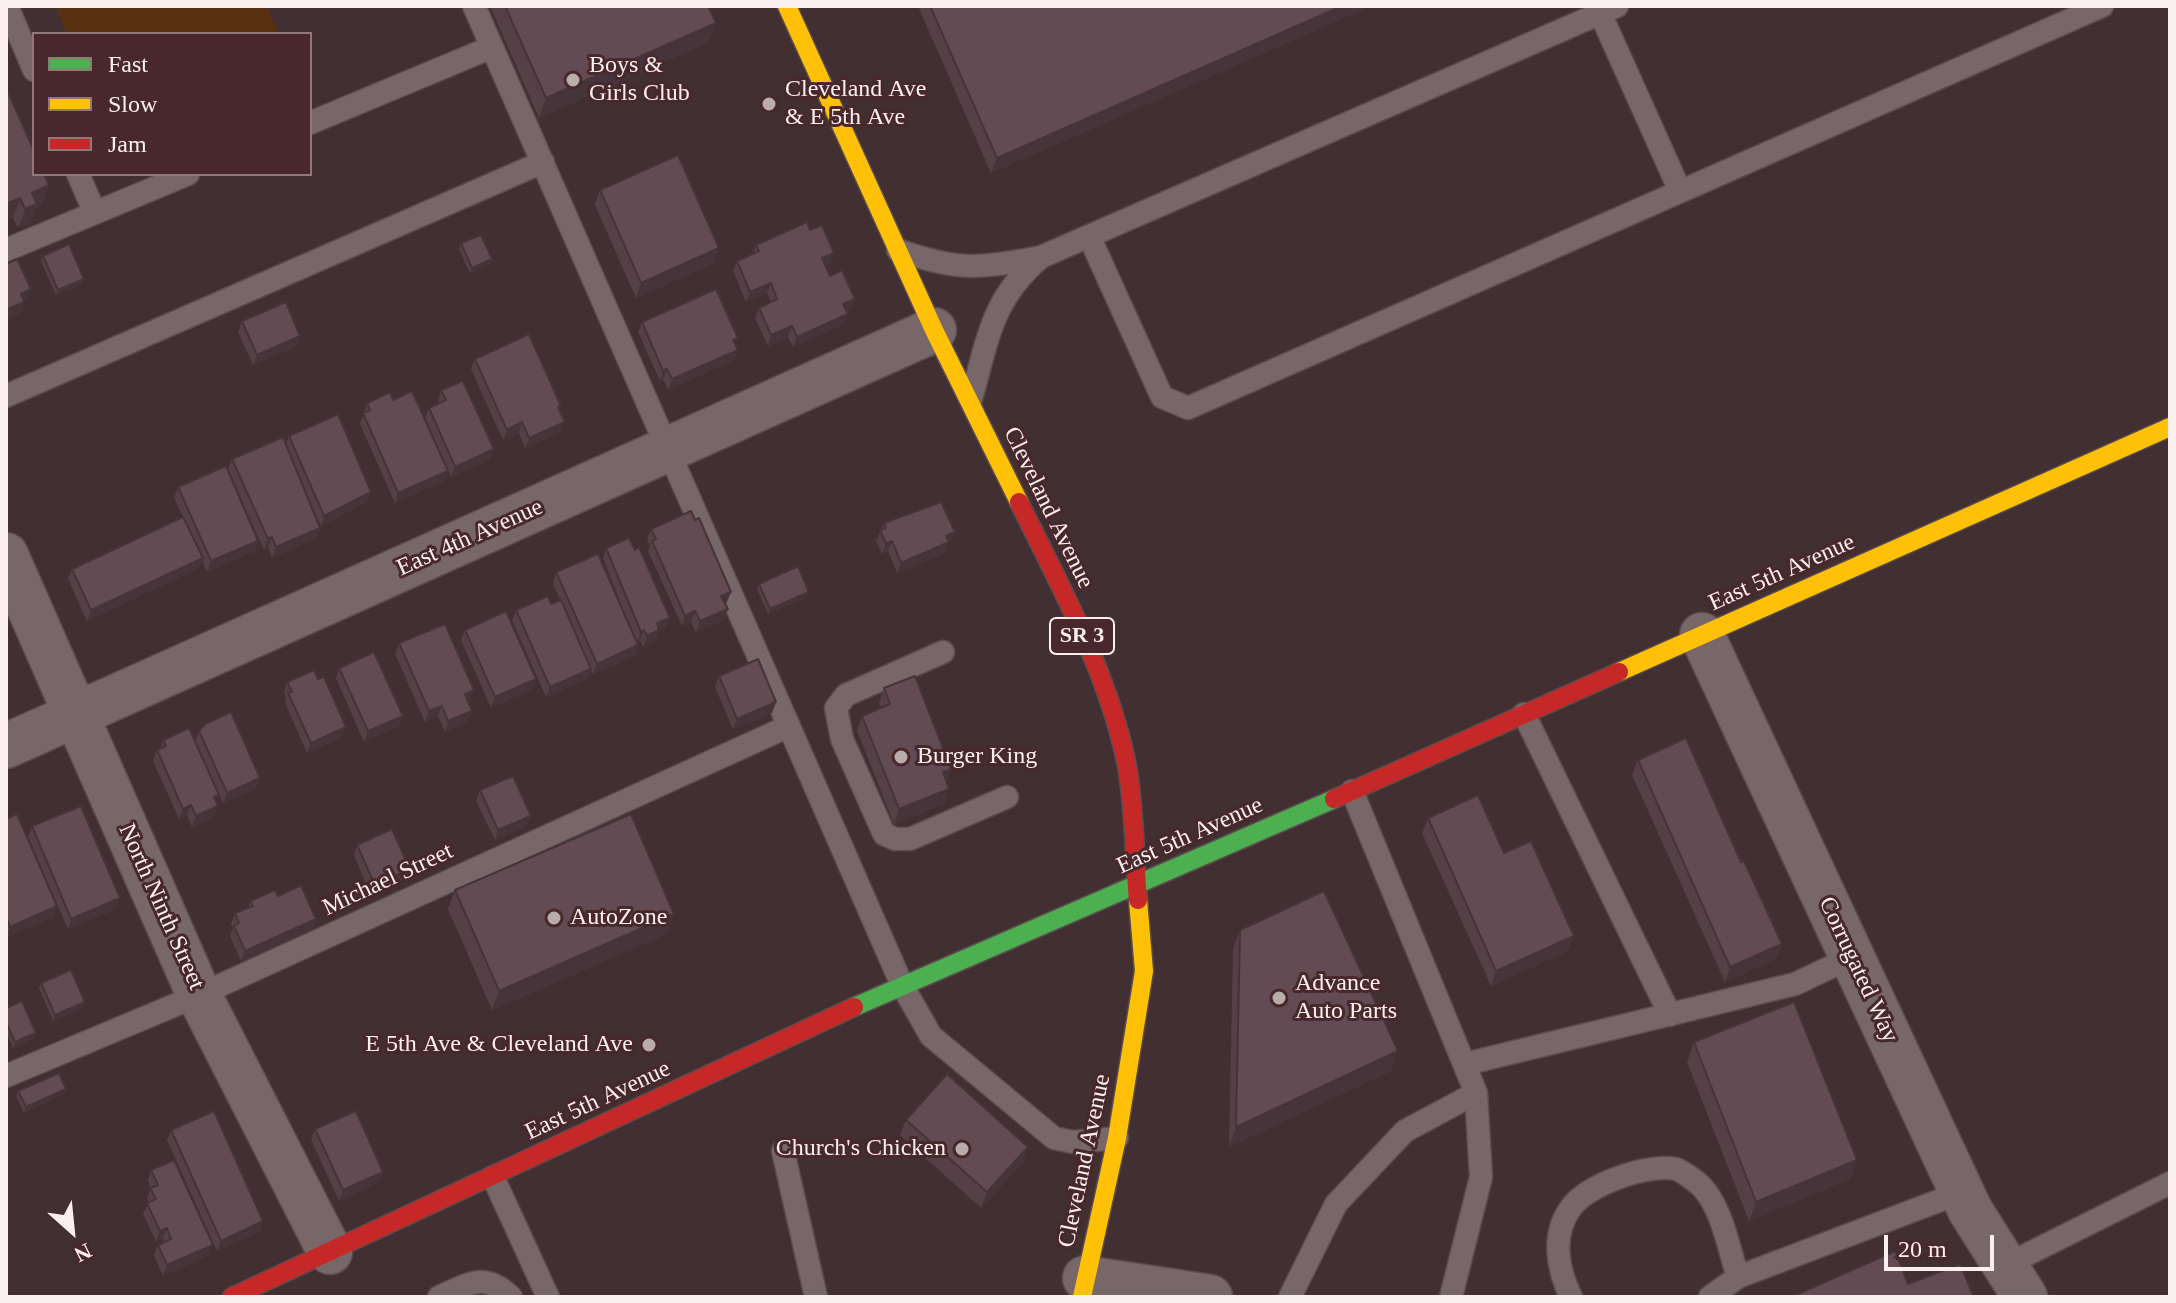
<!DOCTYPE html>
<style>
body{margin:0}
#map{position:relative;width:2176px;height:1303px;overflow:hidden;background:#412f31;font-family:"Times New Roman",serif}
canvas{display:block}
.frame{position:absolute;inset:0;border:8px solid #fcefef;pointer-events:none}
.legend{position:absolute;left:32px;top:32px;width:280px;height:144px;box-sizing:border-box;background:#48282b;border:2px solid #907879;margin:0;padding:10px 14px;list-style:none;font-size:24px;color:#fcefef}
.legend li{display:flex;align-items:center;gap:16px;height:40px}
.legend b{width:40px;border:2px solid #907879}
.north{position:absolute;left:32px;top:1191px;width:80px;height:80px;-webkit-text-stroke:6px #48282b;paint-order:stroke;rotate:153deg;font-size:22px;font-weight:700;line-height:32px;text-align:center;color:#fcefef}
.north::after{content:'';display:block;margin:auto;width:28px;height:36px;background:#fcefef;clip-path:polygon(50% 0,100% 100%,50% 72%,0 100%)}
.scale{position:absolute;left:1884px;top:1235px;width:110px;height:36px;box-sizing:border-box;border:4px solid #fcefef;border-top:0;padding-left:10px;font-size:24px;line-height:28px;white-space:nowrap;color:#fcefef;-webkit-text-stroke:6px #48282b;paint-order:stroke}
</style>
<div id="map">
<canvas width="2176" height="1303"></canvas>
<div class="frame"></div>
<ul class="legend">
<li><b style="height:10px;background:#4caf50"></b>Fast</li>
<li><b style="height:10px;background:#ffc107"></b>Slow</li>
<li><b style="height:10px;background:#c62828"></b>Jam</li>
</ul>
<div class="north">N</div>
<div class="scale">20 m</div>
</div>
<script>
const ctx = document.querySelector('canvas').getContext('2d');
ctx.lineJoin = 'round';
function fill(path, color) { ctx.fillStyle = color; ctx.fill(path, 'evenodd'); }
function trace(path, color, width, dash) { ctx.strokeStyle = color; ctx.lineWidth = width; ctx.lineCap = dash ? 'butt' : 'round'; ctx.setLineDash(dash || []); ctx.stroke(path); }
function drawText(font, color, halo, rows, align = 'center') {
  ctx.font = font + ' "Times New Roman",serif'; ctx.lineWidth = 6; ctx.setLineDash([]); ctx.textBaseline = 'middle'; ctx.strokeStyle = halo; ctx.fillStyle = color; for (const [text, x, y, turn = 0] of rows) {
    ctx.save(); ctx.translate(x, y); ctx.rotate((+turn || 0) * Math.PI / 180); ctx.textAlign = isNaN(turn) ? turn : align; if (halo) ctx.strokeText(text, 0, 0); ctx.fillText(text, 0, 0); ctx.restore();
  }
}
const green = new Path2D(`
 M55 6H267L279 34H67Z`);
const lane = new Path2D(`
 M7 6 34 70
 M474 6 902 985 931 1036 1054 1138 1073 1142 1117 1138
 M1597 6 1680 191
 M310 123 492 47
 M78 174 95 213
 M1089 236 1162 397 1188 408 2102 6
 M6 250 188 174
 M898 250C957 271 980 269 1041 257L1617 6
 M6 396 543 162
 M971 399C988 340 991 299 1041 257
 M943 652 846 695 836 708 842 739 884 834 895 839H910L1007 797
 M1524 714 1670 1015
 M1352 791 1476 1093 1481 1177 1451 1297
 M1465 1064 1795 984 1852 957
 M6 1076 199 995 789 726
 M783 1151 816 1297
 M493 1177 548 1297
 M2004 1266 2170 1183
 M439 1297C469 1284 484 1271 511 1297
 M1290 1297 1336 1204 1405 1131 1476 1093
 M1571 1297C1558 1270 1551 1236 1570 1209 1586 1185 1647 1163 1676 1169 1682 1171 1696 1181 1701 1186 1722 1207 1729 1250 1738 1277
 M1710 1297 1738 1277 1962 1192`);
const street = new Path2D(`
 M6 555 199 995 330 1252
 M1702 635 1970 1210 2025 1297
 M6 746 934 330
 M1085 1278 1210 1297`);
const fast = new Path2D(`
 M854 1007 1334 799`);
const slow = new Path2D(`
 M787 6 934 330 1019 502
 M1619 672 2170 427
 M1082 1297 1117 1138 1144 971 1138 900`);
const jam = new Path2D(`
 M1019 502C1060 586 1109 674 1127 766 1135 809 1134 856 1138 900
 M1334 799 1619 672
 M232 1297 854 1007`);
const wall = new Path2D(`
 M490 6H708L709 42 539 118Z
 M918 6H1371L991 173Z
 M6 87 49 185 42 205 36 208 30 223 18 228 13 218Z
 M600 190 719 248 714 263 636 298 595 205Z
 M810 230 830 264 825 266 830 276 851 310 847 312 844 324 793 347 788 337 768 346 755 318 759 308 771 302 767 293 746 302 733 271 737 261 753 254 756 245Z
 M461 243 492 259 490 264 470 273 459 249Z
 M43 256 84 279 82 284 56 295 41 261Z
 M242 321 300 336 297 346 253 365 238 332Z
 M642 322 735 344 738 350 734 360 668 390 663 379 660 381 638 332Z
 M475 359 561 406 559 410 561 432 525 448 519 433 503 440 471 369Z
 M441 390 490 460 451 477 425 418 429 408 439 403 438 401Z
 M393 400 444 481 395 503 360 424 367 403Z
 M289 436 367 502 321 526 300 479 320 528 316 538 272 558 268 547 264 550 228 469 232 459 286 444Z
 M178 487 255 551 207 572 202 560 199 568 87 621 68 579 72 569 183 517 174 498Z
 M884 523 951 542 948 544 945 553 897 573 888 551 882 554 876 541Z
 M651 529 727 602 725 603 728 609 724 620 696 632 691 622 682 626 648 551 650 546 647 539Z
 M606 548 666 628 659 631 656 641 643 647 640 640 637 642 638 645 635 656 593 674 591 670 587 679 546 697 512 620 516 610 551 604 560 600 553 583 556 572 633 634 603 558Z
 M759 584 809 592 807 597 768 614 757 589Z
 M465 630 532 689 491 708 461 640Z
 M399 643 470 701 468 702V721L445 732 438 716 425 722 395 654Z
 M339 668 403 716 399 726 364 742 336 678Z
 M719 676 772 713 733 729 715 687Z
 M318 679 342 737 307 753 285 703 286 698 284 692 287 682Z
 M884 688 947 781 949 789 944 804 894 824 857 731 862 716 881 708 879 703Z
 M199 731 256 789 223 803 195 741Z
 M163 740 216 802 214 817 192 827 187 815 179 819 153 761 157 750 160 749Z
 M1638 760 1741 862 1782 944 1776 959 1725 982 1632 775Z
 M480 790 527 826 495 840 476 801Z
 M1428 818 1504 853 1568 951 1491 986 1422 833Z
 M6 819 53 917 7 937 6 936Z
 M32 826 116 909 68 929 28 837Z
 M357 845 406 879 371 895 354 855Z
 M455 890 667 934 492 1010 448 909Z
 M278 896 316 919 312 930 241 961 230 936 233 928 231 924 235 913 248 908 250 901Z
 M1240 930 1391 1071 1229 1147 1233 949Z
 M41 983 85 1002 83 1008 53 1021 39 988Z
 M6 1008 34 1038 13 1048 6 1031Z
 M1694 1042 1857 1160 1850 1179 1749 1221 1687 1062Z
 M66 1089 64 1094 24 1113 16 1096 18 1091Z
 M906 1120 1023 1162 981 1208 900 1135Z
 M315 1129 379 1182 339 1201 311 1139Z
 M171 1130 263 1221 259 1232 217 1251 167 1140Z
 M151 1170 209 1255 163 1276 154 1255 158 1245 164 1242 163 1238 156 1242 143 1214 149 1203 147 1198 151 1188 148 1181Z`);
const shadedWall = new Path2D(`
 M1342 6H1371L991 173 997 158Z
 M716 23 709 42 539 118 546 98Z
 M49 185 42 205 36 208 30 223 18 228 32 193Z
 M20 198 13 218 6 221V204Z
 M719 248 714 263 636 298 641 283Z
 M834 253 830 264 818 269 822 258Z
 M492 259 490 264 470 273 472 268Z
 M84 279 82 284 56 295 58 290Z
 M771 283 767 293 746 302 750 292Z
 M31 289 27 299 17 304 21 294Z
 M855 299 851 310 840 315 843 304Z
 M24 302 21 313 6 319V310Z
 M848 314 844 324 793 347 797 337Z
 M792 326 788 337 768 346 771 335Z
 M300 336 297 346 253 365 257 355Z
 M738 350 734 360 668 390 672 379Z
 M667 369 663 379 660 381 663 371Z
 M522 422 519 433 503 440 507 430Z
 M565 422 561 432 525 448 529 438Z
 M494 449 490 460 451 477 455 467Z
 M448 471 444 481 395 503 398 493Z
 M371 492 367 502 321 526 324 516Z
 M320 528 316 538 272 558 276 547Z
 M955 532 951 542 948 544 945 553 897 573 901 563 946 536Z
 M272 537 268 547 264 550 268 539Z
 M258 541 255 551 207 572 211 561Z
 M892 541 888 551 882 554 886 544Z
 M203 558 199 568 87 621 91 610Z
 M731 592 727 602 717 607 721 596Z
 M809 592 807 597 768 614 770 609Z
 M728 609 724 620 696 632 700 621Z
 M695 611 691 622 682 626 685 616Z
 M670 618 666 628 659 631 656 641 643 647 647 636 657 623Z
 M644 630 640 640 637 642 641 632Z
 M638 645 635 656 593 674 597 664Z
 M591 669 587 679 546 697 550 687Z
 M536 679 532 689 491 708 495 697Z
 M474 690 470 701 461 705 465 694Z
 M776 702 772 713 733 729 737 719Z
 M442 706 438 716 425 722 429 711Z
 M472 711 468 721 445 732 448 721Z
 M403 716 399 726 364 742 368 731Z
 M346 727 342 737 307 753 311 743Z
 M951 769 946 784 943 772Z
 M260 778 256 789 223 803 227 793Z
 M949 789 944 804 894 824 899 809Z
 M191 805 187 815 179 819 183 809Z
 M218 806 214 817 192 827 196 816Z
 M531 816 527 826 495 840 498 830Z
 M410 869 406 879 371 895 375 885Z
 M120 898 116 909 68 929 71 919Z
 M57 906 53 917 7 937 10 927Z
 M674 914 667 934 492 1010 499 991Z
 M316 919 312 930 241 961 245 951Z
 M1574 936 1568 951 1491 986 1496 971Z
 M1782 944 1776 959 1725 982 1730 967Z
 M85 1002 83 1008 53 1021 55 1015Z
 M36 1033 34 1038 13 1048 15 1042Z
 M1398 1051 1391 1071 1229 1147 1236 1127Z
 M66 1089 64 1094 24 1113 26 1107Z
 M1028 1147 1023 1162 981 1208 987 1192Z
 M1857 1160 1850 1179 1749 1221 1756 1202Z
 M383 1172 379 1182 339 1201 343 1190Z
 M263 1221 259 1232 217 1251 221 1241Z
 M167 1228 163 1238 156 1242 160 1231Z
 M213 1245 209 1255 163 1276 167 1265Z`);
const building = new Path2D(`
 M505 6H708L716 23 546 98Z
 M930 6H1342L997 158Z
 M6 87 34 151V174H44L49 185 32 193 37 204 25 209 20 198 6 204Z
 M678 155 719 248 641 283 600 190Z
 M807 222 810 230 822 225 834 253 822 258 830 276 842 270 855 299 843 304 848 314 797 337 792 326 771 335 759 308 777 299 771 283 750 292 737 261 759 251 756 245Z
 M481 235 492 259 472 268 461 243Z
 M69 244 84 279 58 290 43 256Z
 M17 259 31 289 21 294 24 302 6 310V264Z
 M716 289 738 338 733 340 738 350 672 379 667 369 663 371 642 322Z
 M286 302 300 336 257 355 242 321Z
 M529 334 561 406 558 407 565 422 529 438 522 422 507 430 475 359Z
 M463 381 494 449 455 467 429 408 446 400 441 390Z
 M412 391 448 471 398 493 363 413 370 410 367 403 390 392 393 400Z
 M338 414 371 492 324 516 289 436Z
 M283 437 320 528 276 547 272 537 268 539 232 459Z
 M226 466 258 541 211 561 178 487Z
 M941 502 955 532 946 536 949 542 901 563 892 541 886 544 880 530 886 528 884 523Z
 M691 511 695 520 699 518 731 592 721 596 728 609 700 621 695 611 685 616 652 541 656 539 651 529Z
 M183 517 203 558 91 610 72 569Z
 M629 538 635 550 639 547 670 618 657 623 659 630 647 636 644 630 641 632 606 548Z
 M598 554 638 645 597 664 556 572Z
 M798 566 809 592 770 609 759 584Z
 M548 596 551 604 561 600 591 669 550 687 516 610Z
 M506 611 536 679 495 697 465 630Z
 M445 624 474 690 465 694 472 711 448 721 442 706 429 711 399 643Z
 M374 652 403 716 368 731 339 668Z
 M758 659 776 702 737 719 719 676Z
 M314 670 318 679 324 677 346 727 311 743 288 693 292 692 287 682Z
 M915 676 951 769 943 772 949 789 899 809 862 716 890 704 884 688Z
 M231 712 260 778 227 793 199 731 205 724Z
 M189 728 219 795 214 797 218 806 196 816 191 805 183 809 157 750 166 746 163 740Z
 M1686 738 1741 862 1744 861 1782 944 1730 967 1638 760Z
 M513 776 531 816 498 830 480 790Z
 M1478 795 1504 853 1531 841 1574 936 1496 971 1428 818Z
 M81 806 120 898 71 919 32 826Z
 M17 814 57 906 10 927 6 917V819Z
 M631 814 674 914 499 991 455 890Z
 M392 829 410 869 375 885 357 845Z
 M301 885 316 919 245 951 234 926 239 923 235 913 253 906 250 901 275 890 278 896Z
 M1324 891 1398 1051 1236 1127 1240 930Z
 M71 970 85 1002 55 1015 41 983Z
 M22 1001 36 1033 15 1042 6 1022V1008Z
 M1794 1002 1857 1160 1756 1202 1694 1042Z
 M59 1073 66 1089 26 1107 18 1091Z
 M947 1074 1028 1147 987 1192 906 1120Z
 M214 1111 263 1221 221 1241 171 1130Z
 M356 1111 383 1172 343 1190 315 1129Z
 M174 1160 213 1245 167 1265 158 1245 171 1239 167 1228 160 1231 147 1203 156 1199 150 1188 158 1185 151 1170Z
 M1895 1251 1908 1284 1960 1264 1974 1297H1791Z`);
const markers = [
 [573,80,8,"#bbacac"],
 [769,104,8,"#bbacac"],
 [901,757,8,"#bbacac"],
 [554,918,8,"#bbacac"],
 [1279,998,8,"#bbacac"],
 [649,1045,8,"#bbacac"],
 [962,1149,8,"#bbacac"]
];
const shields = [
 [1082,636,64]
];
const shieldNames = [
 ["SR 3",1082,636]
];
const poiNames = [
 ["Boys &",589,66],
 ["Girls Club",589,94],
 ["Cleveland Ave",785,90],
 ["& E 5th Ave",785,118],
 ["Burger King",917,757],
 ["AutoZone",570,918],
 ["Advance",1295,984],
 ["Auto Parts",1295,1012],
 ["E 5th Ave & Cleveland Ave",633,1045,"right"],
 ["Church's Chicken",946,1149,"right"]
];
const streetNames = [
 ["Cleveland Avenue",1048,508,64],
 ["East 4th Avenue",470,538,-24],
 ["East 5th Avenue",1782,573,-24],
 ["East 5th Avenue",1190,836,-24],
 ["Michael Street",388,880,-25],
 ["North Ninth Street",161,907,66],
 ["Corrugated Way",1858,970,65],
 ["East 5th Avenue",598,1101,-25],
 ["Cleveland Avenue",1085,1161,-78]
];
fill(green, '#583113');
trace(lane, '#5a4c4d', 25);
trace(street, '#5a4c4d', 47);
trace(fast, '#5a4c4d', 21);
trace(slow, '#5a4c4d', 21);
trace(jam, '#5a4c4d', 21);
trace(lane, '#776768', 22);
trace(street, '#776768', 44);
trace(fast, '#4caf50', 18);
trace(slow, '#ffc107', 18);
trace(jam, '#c62828', 18);
fill(wall, '#554047');
fill(shadedWall, '#45343a');
fill(building, '#634b53');
trace(building, '#45343a', 2);
for (const [x, y, r, color] of markers) { const dot = new Path2D(); dot.arc(x, y, r, 0, 2 * Math.PI); ctx.fillStyle = color; ctx.fill(dot); trace(dot, '#48282b', 3); }
for (const [x, y, w] of shields) { const box = new Path2D(); box.roundRect(x - w / 2, y - 18, w, 36, 6); ctx.fillStyle = '#48282b'; ctx.fill(box); trace(box, '#fcefef', 2); }
drawText('bold 22px', '#fcefef', null, shieldNames);
drawText('24px', '#fcefef', '#48282b', poiNames, 'left');
drawText('24px', '#fcefef', '#48282b', streetNames);
</script>
